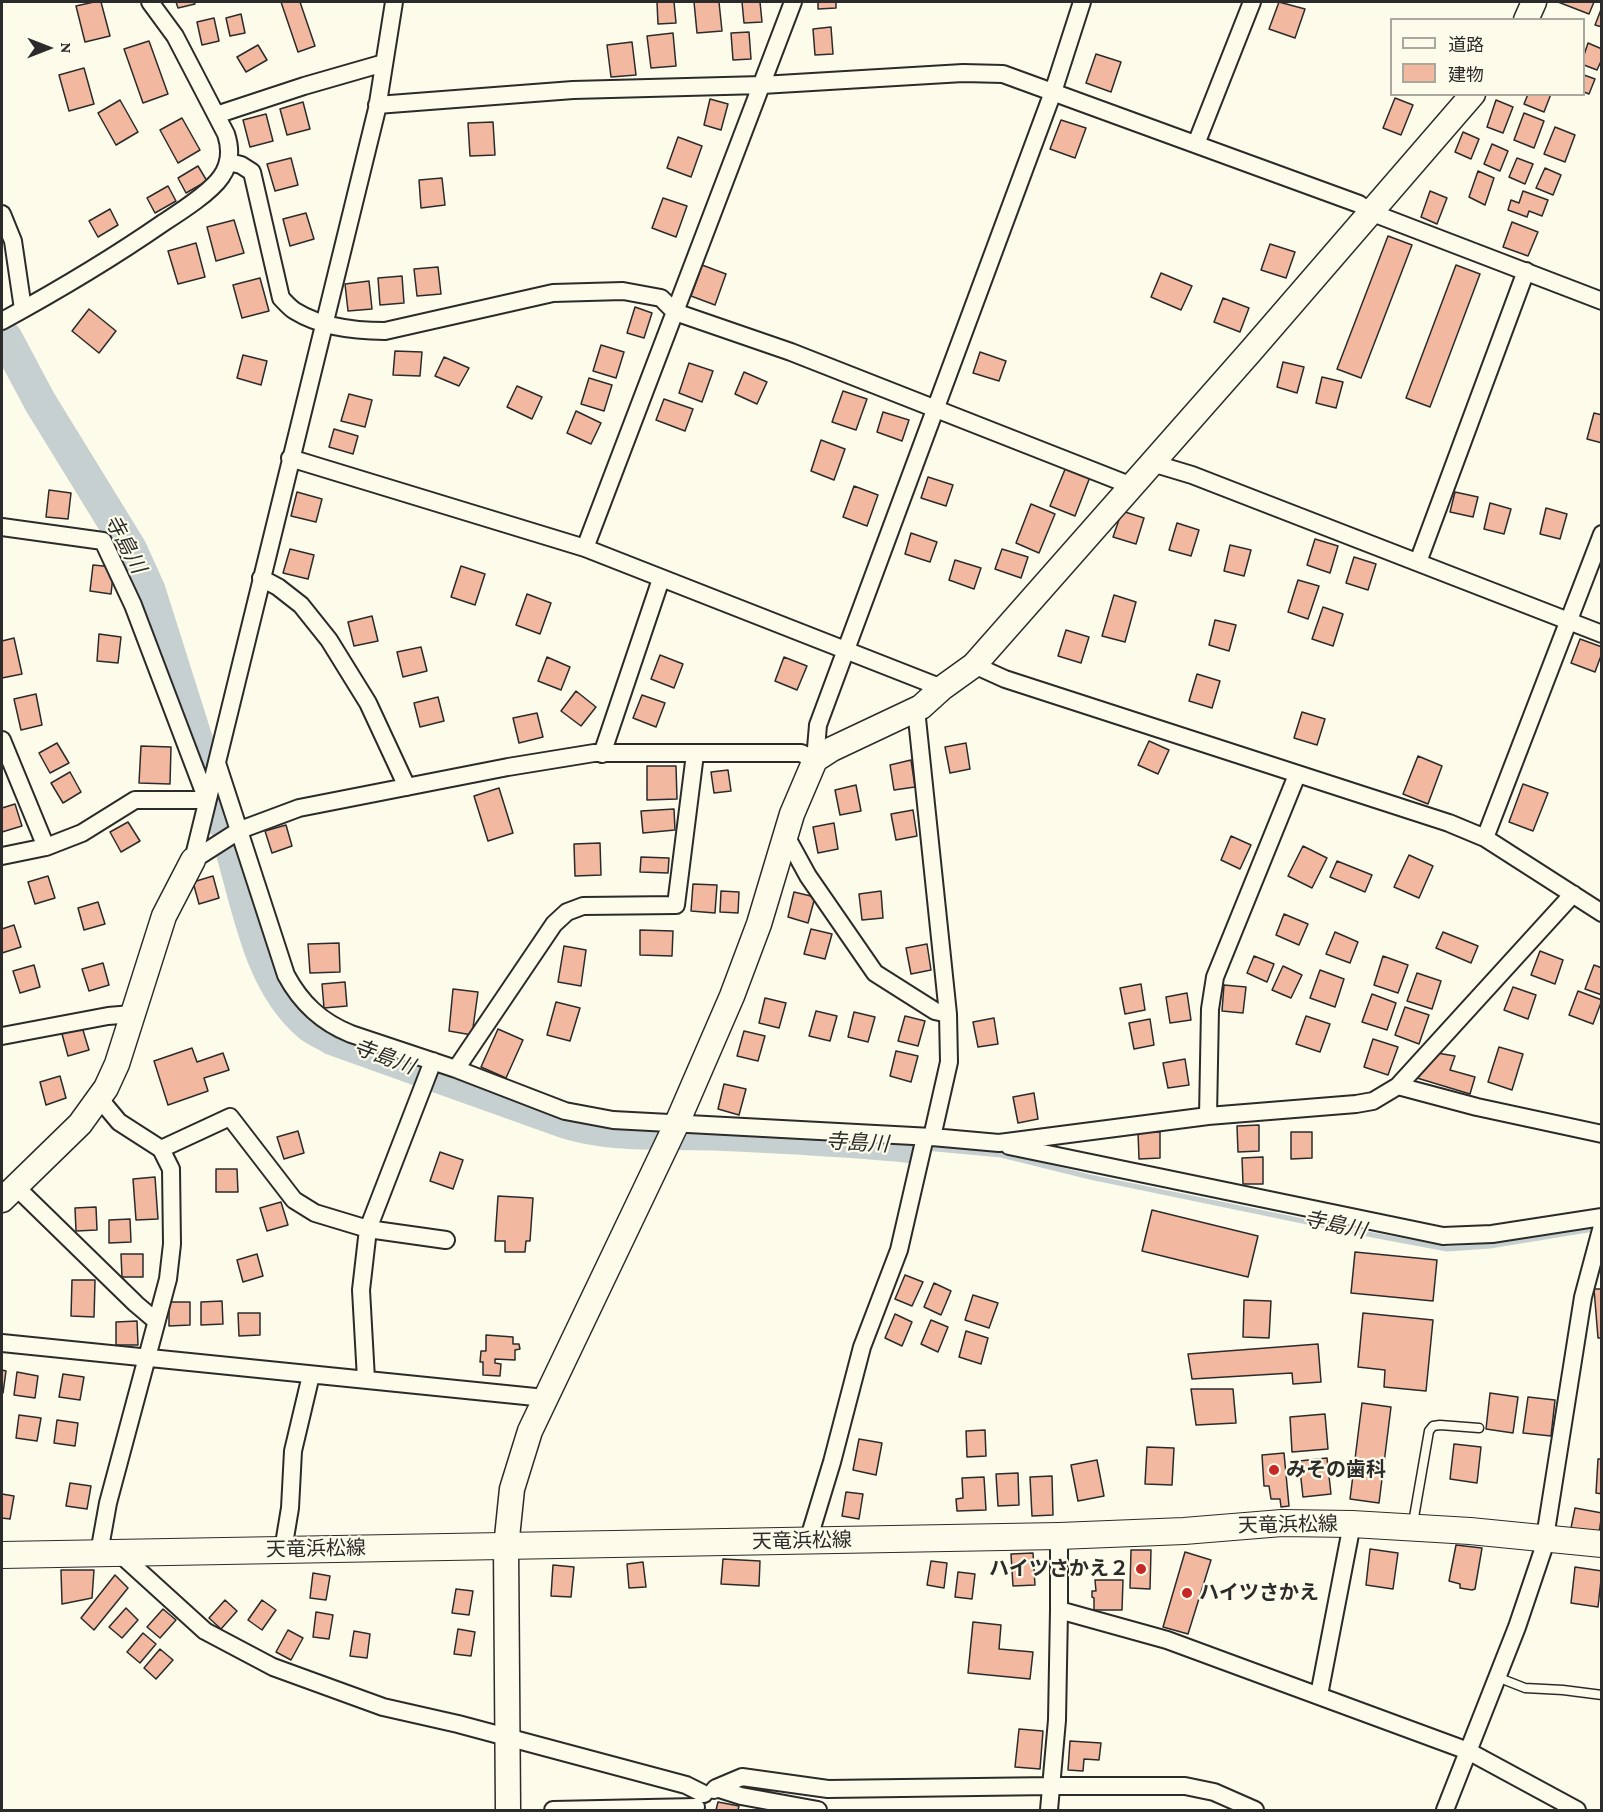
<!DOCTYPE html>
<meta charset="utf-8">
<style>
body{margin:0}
#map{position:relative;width:1603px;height:1812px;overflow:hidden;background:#fdfbea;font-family:"Crimson Pro","Noto Sans JP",serif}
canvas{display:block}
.frame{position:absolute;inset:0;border:3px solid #2b2b2b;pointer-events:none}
.legend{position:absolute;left:1390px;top:18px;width:195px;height:78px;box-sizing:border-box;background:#fdfbea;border:2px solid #a9a89e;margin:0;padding:8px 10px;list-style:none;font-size:18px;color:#2b2b2b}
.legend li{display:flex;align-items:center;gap:12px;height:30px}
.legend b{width:30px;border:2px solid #a9a89e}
.north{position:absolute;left:18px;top:18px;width:60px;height:60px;-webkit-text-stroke:4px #fdfbea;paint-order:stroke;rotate:90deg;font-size:16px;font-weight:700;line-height:24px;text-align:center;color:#2b2b2b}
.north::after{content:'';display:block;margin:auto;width:21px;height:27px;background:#2b2b2b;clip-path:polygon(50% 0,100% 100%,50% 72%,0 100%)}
</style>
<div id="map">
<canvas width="1603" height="1812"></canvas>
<div class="frame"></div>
<ul class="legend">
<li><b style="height:8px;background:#fdfbea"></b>道路</li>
<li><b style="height:16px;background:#f2b8a0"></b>建物</li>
</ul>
<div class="north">N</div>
</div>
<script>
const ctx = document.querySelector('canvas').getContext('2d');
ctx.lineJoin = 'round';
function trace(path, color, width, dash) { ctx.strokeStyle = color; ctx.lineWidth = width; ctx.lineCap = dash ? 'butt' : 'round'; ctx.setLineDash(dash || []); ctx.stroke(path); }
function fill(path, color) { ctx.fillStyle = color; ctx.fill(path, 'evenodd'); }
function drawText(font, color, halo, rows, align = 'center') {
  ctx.font = font + ' "Crimson Pro","Noto Sans JP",serif'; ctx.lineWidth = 4.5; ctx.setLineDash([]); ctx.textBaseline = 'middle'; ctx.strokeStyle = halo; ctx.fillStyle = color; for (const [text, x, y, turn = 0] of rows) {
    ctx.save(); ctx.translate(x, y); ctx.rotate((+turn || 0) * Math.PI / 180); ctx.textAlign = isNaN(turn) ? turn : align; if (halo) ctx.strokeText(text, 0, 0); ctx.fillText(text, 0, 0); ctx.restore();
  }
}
const stream = new Path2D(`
 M914 1147 1001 1155 1090 1177 1346 1230 1447 1249 1490 1246 1600 1228`);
const river = new Path2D(`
 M6 338 40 402 131 550 149 590 205 767
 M215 799 223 823
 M233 855C250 913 261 984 309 1025 316 1031 326 1034 333 1039L565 1122C612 1137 664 1132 712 1134 779 1137 847 1140 914 1147`);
const building = new Path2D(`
 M94 2H101L110 36 85 42 76 6Z
 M176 2H194L195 4 178 8Z
 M281 2H300L315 46 298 52Z
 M657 2H674L676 23 658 24Z
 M694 2H719L722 31 697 33Z
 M742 2H760L762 22 744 23Z
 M818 2H836V8L818 9Z
 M1279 2 1305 9 1295 38 1269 29Z
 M1558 2H1594L1589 14Z
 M1602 7V27L1595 25Z
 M241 14 245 33 230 36 226 18Z
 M214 18 219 41 202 45 197 22Z
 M831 27 833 54 815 55 813 29Z
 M749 32 751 59 733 60 731 33Z
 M673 33 676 66 651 68 647 36Z
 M149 41 168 94 143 103 124 49Z
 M632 42 636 75 611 77 607 45Z
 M1588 43 1602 49V59L1597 70 1584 65V55Z
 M258 45 267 60 246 72 237 57Z
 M1096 54 1121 62 1111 92 1086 83Z
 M84 68 94 104 69 111 59 75Z
 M1584 75 1595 79 1589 94 1584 92Z
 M1528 94H1551L1544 112 1524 104Z
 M1395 98 1413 105 1401 135 1383 128Z
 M710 99 728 104 721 130 704 125Z
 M120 100 138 132 116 145 98 113Z
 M1496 100 1513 107 1503 133 1487 127Z
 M303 102 310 129 287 135 280 109Z
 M1524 113 1544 121 1534 148 1514 140Z
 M266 114 273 141 250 147 243 120Z
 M182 118 200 150 178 163 160 130Z
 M1061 120 1086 128 1075 158 1050 149Z
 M493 122 495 155 470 156 468 123Z
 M1555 127 1575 135 1565 162 1544 154Z
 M1463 132 1479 139 1471 159 1455 152Z
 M678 137 702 146 691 177 667 168Z
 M1492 144 1508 151 1500 171 1484 164Z
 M291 158 298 185 275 191 267 164Z
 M1517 158 1533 164 1525 184 1509 177Z
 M198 166 207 181 186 193 178 178Z
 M1545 168 1561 175 1553 195 1536 188Z
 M1478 171 1494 178 1485 205 1469 197Z
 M442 178 445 205 421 208 419 180Z
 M168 186 176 201 155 213 147 198Z
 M1430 191 1447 198 1437 224 1421 217Z
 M1523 191 1548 200 1542 216 1529 211 1527 217 1508 210 1511 200 1519 203Z
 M663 198 687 206 676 237 652 228Z
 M110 209 118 225 98 237 89 221Z
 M306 213 314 239 290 246 283 219Z
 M234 220 244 253 216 261 207 227Z
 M1512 222 1538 232 1528 256 1503 247Z
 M1388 236 1412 245 1361 378 1337 369Z
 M196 243 205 277 178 284 168 251Z
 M1270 244 1295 252 1286 278 1261 270Z
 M702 265 726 274 715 305 691 296Z
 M1456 265 1480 274 1430 407 1406 398Z
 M438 267 441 294 417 296 414 269Z
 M1161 273 1192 286 1181 310 1151 297Z
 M402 276 404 303 380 305 378 278Z
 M260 278 269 311 242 318 233 285Z
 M369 281 372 309 348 311 345 284Z
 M1223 298 1249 308 1240 332 1214 322Z
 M635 307 652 313 644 338 627 333Z
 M89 309 116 331 99 353 72 331Z
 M601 345 624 352 616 378 593 371Z
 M395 351 422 352 420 376 393 375Z
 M980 352 1006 361 999 381 973 373Z
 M243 355 267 361 261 385 237 378Z
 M444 357 469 368 459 386 435 376Z
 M1283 362 1304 367 1297 393 1277 387Z
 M689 363 713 371 702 402 679 393Z
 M744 372 767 382 757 404 735 394Z
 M1322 377 1343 382 1336 408 1316 403Z
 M589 378 612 385 604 411 581 404Z
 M517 386 542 397 532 419 507 407Z
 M843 391 867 399 856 430 832 422Z
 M349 394 372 400 365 427 341 421Z
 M664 399 693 409 685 431 656 420Z
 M576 411 601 423 591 444 567 433Z
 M883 412 909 420 902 441 877 432Z
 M1594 413 1602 415V443L1587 439Z
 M334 429 358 436 353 454 329 447Z
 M821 440 845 449 834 480 811 471Z
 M1066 467 1090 477 1075 516 1050 506Z
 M928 477 953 485 946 506 921 498Z
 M854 486 878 495 867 526 843 517Z
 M49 490 71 493 68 519 46 517Z
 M297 492 322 499 316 522 291 516Z
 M1455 492 1478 497 1473 517 1450 512Z
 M1490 503 1511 509 1504 534 1484 529Z
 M1031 504 1055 514 1039 553 1016 543Z
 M1546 508 1567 514 1560 539 1540 534Z
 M1122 511 1144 518 1136 544 1113 537Z
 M1177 523 1199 530 1191 556 1169 550Z
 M911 533 937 542 930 562 905 554Z
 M1315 539 1338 546 1330 573 1307 565Z
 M1230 545 1251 550 1244 576 1224 571Z
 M290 549 314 555 308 579 283 573Z
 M1002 549 1028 557 1021 578 995 569Z
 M1354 557 1376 564 1368 590 1346 583Z
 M955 560 981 568 974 589 949 580Z
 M93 565 114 567 111 594 90 591Z
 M461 566 485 574 475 605 451 597Z
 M1298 580 1319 586 1308 619 1288 612Z
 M527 594 551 603 540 634 516 625Z
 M1114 595 1136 602 1125 642 1102 636Z
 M1323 607 1343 614 1333 646 1312 639Z
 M372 616 378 641 354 646 348 622Z
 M1215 620 1236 625 1229 651 1209 645Z
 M1066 630 1089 637 1081 663 1058 656Z
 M99 634 121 637 118 663 97 661Z
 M14 638 22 674 2 678V641Z
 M1580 639 1602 647V653L1595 672 1571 663Z
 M421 647 427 671 403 677 397 652Z
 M660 655 683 664 674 688 651 679Z
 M547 657 570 667 561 690 538 681Z
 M784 657 807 666 797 690 775 681Z
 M1197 674 1220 681 1212 708 1189 701Z
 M576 691 596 707 581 726 561 711Z
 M36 694 42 725 21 730 14 699Z
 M642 695 665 703 656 727 633 718Z
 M438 697 444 721 420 727 414 703Z
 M1302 712 1325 719 1317 745 1294 738Z
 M537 713 543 737 519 743 513 718Z
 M1149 741 1169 750 1158 774 1138 765Z
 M57 743 69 763 50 773 39 753Z
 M966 743 970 769 950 773 945 747Z
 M141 746 171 747 170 784 139 783Z
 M1418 756 1442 766 1428 804 1403 794Z
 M911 760 915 787 894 790 890 765Z
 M647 766H676L677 799 647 800Z
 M728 770 731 791 714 793 711 772Z
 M70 772 81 792 63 803 51 783Z
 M1523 784 1548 793 1533 831 1509 822Z
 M856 785 861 811 840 815 835 790Z
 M499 788 513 833 488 841 474 796Z
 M15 804 22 826 2 832V808Z
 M674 809 675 830 643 833 641 811Z
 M913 810 917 836 896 840 891 814Z
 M128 822 140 841 121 852 110 832Z
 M834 823 838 849 818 853 813 827Z
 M286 825 292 846 272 853 265 831Z
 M1231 836 1251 845 1240 869 1221 860Z
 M600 843 601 875 575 876 574 844Z
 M1303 846 1327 858 1312 888 1288 876Z
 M1409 855 1433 866 1419 898 1394 887Z
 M641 857 669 858 668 873 640 872Z
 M1337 861 1372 875 1365 892 1330 877Z
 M48 876 55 898 35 904 28 882Z
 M213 876 219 898 199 904 193 882Z
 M693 884 717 885 715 913 691 911Z
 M721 891 739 892 738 913 720 912Z
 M881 891 883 918 862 920 859 894Z
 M794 892 815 897 808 923 788 917Z
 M98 902 105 924 84 930 78 908Z
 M1284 914 1308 924 1299 945 1276 935Z
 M14 925 21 947 2 953V929Z
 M811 929 832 934 825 959 804 954Z
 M640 930 673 931 672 956 640 955Z
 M1335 932 1358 942 1350 963 1326 954Z
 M1443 932 1478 946 1471 963 1436 948Z
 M339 943 340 972 310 973 308 944Z
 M927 944 931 970 911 974 906 948Z
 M564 946 586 950 581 986 558 982Z
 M1540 951 1563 960 1555 984 1531 975Z
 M1254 956 1274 964 1267 982 1247 973Z
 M1383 956 1408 965 1398 993 1374 985Z
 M103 963 109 985 89 991 82 969Z
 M34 965 40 987 20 993 13 971Z
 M1594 965 1602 968V995L1585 989Z
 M1283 966 1302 975 1291 998 1272 990Z
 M1320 970 1344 979 1335 1007 1310 998Z
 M1417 973 1441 981 1432 1009 1407 1001Z
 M345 982 347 1006 324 1008 322 984Z
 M1141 984 1145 1010 1125 1014 1120 988Z
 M1224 985 1246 987 1243 1013 1222 1011Z
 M1513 987 1536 995 1528 1019 1504 1010Z
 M453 989 478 992 472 1035 449 1031Z
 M1578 991 1602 1000 1593 1024 1569 1015Z
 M1187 993 1191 1020 1170 1023 1166 997Z
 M1372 994 1396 1003 1387 1030 1362 1022Z
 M765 998 786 1003 779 1028 759 1023Z
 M556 1002 580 1008 570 1041 547 1035Z
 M1405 1007 1429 1015 1419 1044 1395 1035Z
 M816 1011 837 1016 830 1041 809 1036Z
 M854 1012 875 1017 868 1042 848 1037Z
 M905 1016 925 1021 918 1046 898 1041Z
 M1306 1016 1330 1024 1320 1052 1296 1044Z
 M994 1018 998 1044 978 1047 973 1022Z
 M1150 1019 1154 1045 1134 1049 1129 1023Z
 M82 1027 89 1050 68 1056 62 1034Z
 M498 1029 523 1040 506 1078 481 1067Z
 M744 1031 765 1036 758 1061 737 1056Z
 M1373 1039 1398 1047 1388 1075 1364 1067Z
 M1499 1047 1523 1054 1512 1090 1488 1082Z
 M192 1048 197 1062 223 1053 229 1070 204 1078 208 1091 168 1105 154 1061Z
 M896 1051 918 1056 911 1082 890 1076Z
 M1437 1053 1455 1056 1450 1070 1475 1077 1470 1094 1417 1078Z
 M1185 1059 1189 1085 1168 1088 1163 1063Z
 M60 1076 66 1098 46 1105 40 1082Z
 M724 1084 746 1089 739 1115 718 1109Z
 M1034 1093 1038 1119 1018 1123 1013 1097Z
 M1259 1125V1151L1238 1152 1237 1126Z
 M298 1131 304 1153 284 1159 277 1137Z
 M1138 1132H1160V1158L1139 1159Z
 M1291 1132H1312V1158L1291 1159Z
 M440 1152 463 1160 453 1189 430 1181Z
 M1263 1157V1184H1243L1242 1158Z
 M216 1169H237L238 1192H216Z
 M155 1177 158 1219 136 1220 133 1179Z
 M498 1196 533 1198 530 1241H526L525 1252H505V1241H495Z
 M281 1202 288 1225 267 1231 260 1208Z
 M96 1207 97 1230 76 1231 75 1208Z
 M1152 1210 1258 1236 1248 1277 1142 1251Z
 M130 1219 131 1242 109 1243V1220Z
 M1355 1252 1437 1260 1433 1301 1351 1293Z
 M121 1254H143V1277H122Z
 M257 1254 263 1276 243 1282 237 1260Z
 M905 1275 923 1282 912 1306 895 1299Z
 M72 1280H95L94 1317 71 1316Z
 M934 1283 951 1291 941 1315 924 1307Z
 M1594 1289H1602V1338H1598Z
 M973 1295 998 1303 989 1328 965 1320Z
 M1244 1300 1271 1301 1269 1338 1243 1337Z
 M222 1301 223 1324 201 1325V1302Z
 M169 1302H190V1325L169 1326Z
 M238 1313H260V1335L239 1336Z
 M1363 1313 1433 1320 1426 1391 1384 1387 1385 1370 1358 1367Z
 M895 1314 912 1322 902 1346 885 1338Z
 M931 1320 948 1327 938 1352 921 1344Z
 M137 1321 138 1345H116V1322Z
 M966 1331 988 1338 981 1364 959 1357Z
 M486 1335 513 1337V1344H519L520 1349 515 1350V1360L495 1359V1363L501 1364 500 1376 483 1375V1362H480L481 1351H486Z
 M1318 1344 1321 1382 1293 1384 1292 1373 1192 1379 1188 1354Z
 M2 1370 6 1371 3 1393H2Z
 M17 1372 38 1376 35 1398 14 1395Z
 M63 1374 84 1377 80 1400 59 1397Z
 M1191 1389H1233L1236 1423 1196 1425Z
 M1490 1393 1518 1397 1513 1433 1486 1429Z
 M1528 1397 1555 1400 1551 1436 1523 1433Z
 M1362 1403 1391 1407 1379 1503 1350 1499Z
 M1325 1414 1328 1449 1292 1452 1290 1417Z
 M19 1415 41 1418 37 1441 16 1438Z
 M57 1420 78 1423 75 1446 54 1443Z
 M985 1430 986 1456 967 1457 966 1431Z
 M859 1439 882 1443 876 1475 853 1470Z
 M1454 1444 1481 1447 1477 1483 1450 1479Z
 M1147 1447 1174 1448 1172 1485 1145 1484Z
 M1284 1453 1289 1506 1281 1507 1280 1499H1271L1269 1486H1264L1262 1455Z
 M1327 1458 1331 1494 1303 1497 1299 1461Z
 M1598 1459H1602V1494L1596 1493Z
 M1097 1460 1104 1496 1078 1501 1071 1465Z
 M1018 1473 1019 1505 998 1506 996 1474Z
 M1052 1476 1053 1515 1032 1516 1030 1477Z
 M984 1477 986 1510 957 1511 956 1499 963 1498 962 1478Z
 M70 1483 91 1486 87 1509 66 1506Z
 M846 1492 863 1494 859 1519 842 1516Z
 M2 1494 14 1496 10 1519 2 1518Z
 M1575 1508 1602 1513 1599 1533 1571 1528Z
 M1456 1545 1482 1548 1475 1589 1472 1590 1460 1588V1584L1449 1581Z
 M1370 1549 1398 1553 1393 1589 1366 1585Z
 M1131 1550H1151L1150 1589 1130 1588Z
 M1185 1552 1211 1560 1188 1634 1163 1627Z
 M1033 1553 1035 1585 1013 1586 1011 1554Z
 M723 1559 760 1561 759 1586 721 1584Z
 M931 1561 947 1563 944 1588 927 1585Z
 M643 1562 646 1587 629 1588 627 1564Z
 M553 1565 574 1567 571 1597 551 1596Z
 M1575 1567 1602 1571 1598 1607 1571 1603Z
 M61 1570H94L92 1598 62 1604Z
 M958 1572 975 1574 972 1599 955 1597Z
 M313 1573 330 1576 326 1600 310 1598Z
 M115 1575 128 1588 94 1630 81 1618Z
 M1095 1580H1123L1122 1610H1094V1598L1092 1597V1591H1096Z
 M456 1589 473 1591 469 1615 452 1613Z
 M225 1600 237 1611 221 1629 209 1618Z
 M262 1600 276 1610 262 1630 248 1620Z
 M126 1608 138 1620 122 1638 109 1627Z
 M163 1609 176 1620 160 1638 147 1627Z
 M316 1612 333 1615 329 1639 313 1637Z
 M973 1622 1001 1625 999 1649 1033 1652 1030 1679 968 1673Z
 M458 1629 475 1632 471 1656 454 1654Z
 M288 1630 303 1638 291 1660 276 1652Z
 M354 1631 370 1634 367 1658 350 1656Z
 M143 1633 156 1644 140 1663 127 1652Z
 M160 1649 173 1660 156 1679 144 1668Z
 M1019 1729 1043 1731 1040 1769 1015 1767Z
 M1070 1741 1101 1743 1099 1760 1084 1759 1083 1771 1068 1770Z
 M718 1802 739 1806 738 1810H716Z`);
const lane = new Path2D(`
 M1413 1523 1429 1431 1433 1426 1440 1425 1479 1428
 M1497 1677 1525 1688 1563 1690 1602 1695`);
const street = new Path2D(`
 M377 105 573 90 762 85 963 73 1003 74 1359 204 1370 212 1602 301
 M216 115 304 86 384 63
 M1196 144 1252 2
 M229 162 241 165 252 172 281 298C285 302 290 308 295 311 321 327 355 331 385 331L553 293 623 291 661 298 675 312 791 352 1132 486
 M2 214 13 241 23 309
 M2 321C57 291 111 259 163 223 180 212 210 193 221 177 231 163 231 149 226 134L175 36 150 2
 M290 458 585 548 942 688
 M1152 463 1192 475 1602 634
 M2 527 103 541 133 605 207 800H135L82 833 46 847 2 856
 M585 548 793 2
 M1418 562 1526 271
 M261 578 278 587 301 605 329 640 368 703 407 787
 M974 665 1005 679 1449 823 1485 838 1602 913
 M916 709 948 1014
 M2 740 46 847
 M602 754 661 579
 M217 763 286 975C301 1003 321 1022 351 1034L456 1069 565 1111 613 1120 932 1137 999 1143 1208 1116 1356 1104 1373 1101 1398 1086 1573 894
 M785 834 808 876 875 973 935 1011 948 1014 949 1062 932 1137
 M1485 838 1602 534
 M193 860 240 830 299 808 508 767 594 753H801L815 760 818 725 1053 92 1082 2
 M193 860 377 109 394 2
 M2 1036 108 1016 132 1014
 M456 1069 554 924 567 912 583 906 676 905 695 754
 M1398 1086 1477 1107 1602 1134
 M1208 1116 1210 1009 1215 977 1297 775
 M1009 1146 1443 1236 1492 1234 1602 1217
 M161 1149 230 1117 294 1200 315 1213 368 1229 446 1240
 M16 1187 136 1304 156 1321
 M2 1343 545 1398
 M366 1379 361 1290 368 1229 433 1061
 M1059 1536V1610L1167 1640 1468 1751 1577 1810
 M808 1541 832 1462 862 1347 899 1250 925 1137
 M283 1550 290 1508 293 1451 311 1375
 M118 1552 205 1631 273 1667 383 1707 458 1724 686 1785 704 1794
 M99 1553 108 1503 168 1279 172 1244 171 1169 161 1149 119 1122 99 1098
 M1319 1695 1352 1524
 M716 1788 742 1777 828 1789 1051 1786H1185L1214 1792 1255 1810
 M714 1790 716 1788 741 1796 818 1810
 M553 1810 696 1807
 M1049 1810 1057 1720 1059 1610
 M1445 1810 1517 1627 1543 1550 1583 1297 1602 1226`);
const secondary = new Path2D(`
 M1526 20 1534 2
 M2 1200 80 1124 106 1088 117 1064 164 916 193 860
 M508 1810 506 1547 512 1489 530 1431 677 1123 732 996 759 924 792 814 815 760 832 749 921 707 942 688 974 665 1250 352 1473 94`);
const primary = new Path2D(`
 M2 1555 1059 1536 1184 1531 1282 1523 1352 1524 1470 1531 1602 1544`);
const markers = [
 [1274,1470,6,"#c62828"],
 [1141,1569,6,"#c62828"],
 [1187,1593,6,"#c62828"]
];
const poiNames = [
 ["みその歯科",1286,1470],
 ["ハイツさかえ２",1129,1569,"right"],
 ["ハイツさかえ",1199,1593]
];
const streetNames = [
 ["天竜浜松線",1288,1525,-1],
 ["天竜浜松線",802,1541,-1],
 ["天竜浜松線",316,1549,-1]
];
const waterNames = [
 ["寺島川",125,544,62],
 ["寺島川",384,1057,20],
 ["寺島川",857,1143,3],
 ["寺島川",1335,1225,12]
];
trace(stream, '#c7d0d0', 5);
trace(river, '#c7d0d0', 33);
fill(building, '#f2b8a0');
trace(building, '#2b2b2b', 1.5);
trace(lane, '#2b2b2b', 11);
trace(street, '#2b2b2b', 20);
trace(secondary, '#2b2b2b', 27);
trace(primary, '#2b2b2b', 28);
trace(lane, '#fdfbea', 8);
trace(street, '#fdfbea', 16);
trace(secondary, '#fdfbea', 24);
trace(primary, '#fdfbea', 26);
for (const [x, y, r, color] of markers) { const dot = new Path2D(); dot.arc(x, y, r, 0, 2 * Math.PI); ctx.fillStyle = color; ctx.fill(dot); trace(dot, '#fdfbea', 2); }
drawText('bold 20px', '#2b2b2b', '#fdfbea', poiNames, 'left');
drawText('20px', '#2b2b2b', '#fdfbea', streetNames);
drawText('italic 21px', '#2b2b2b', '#fdfbea', waterNames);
</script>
